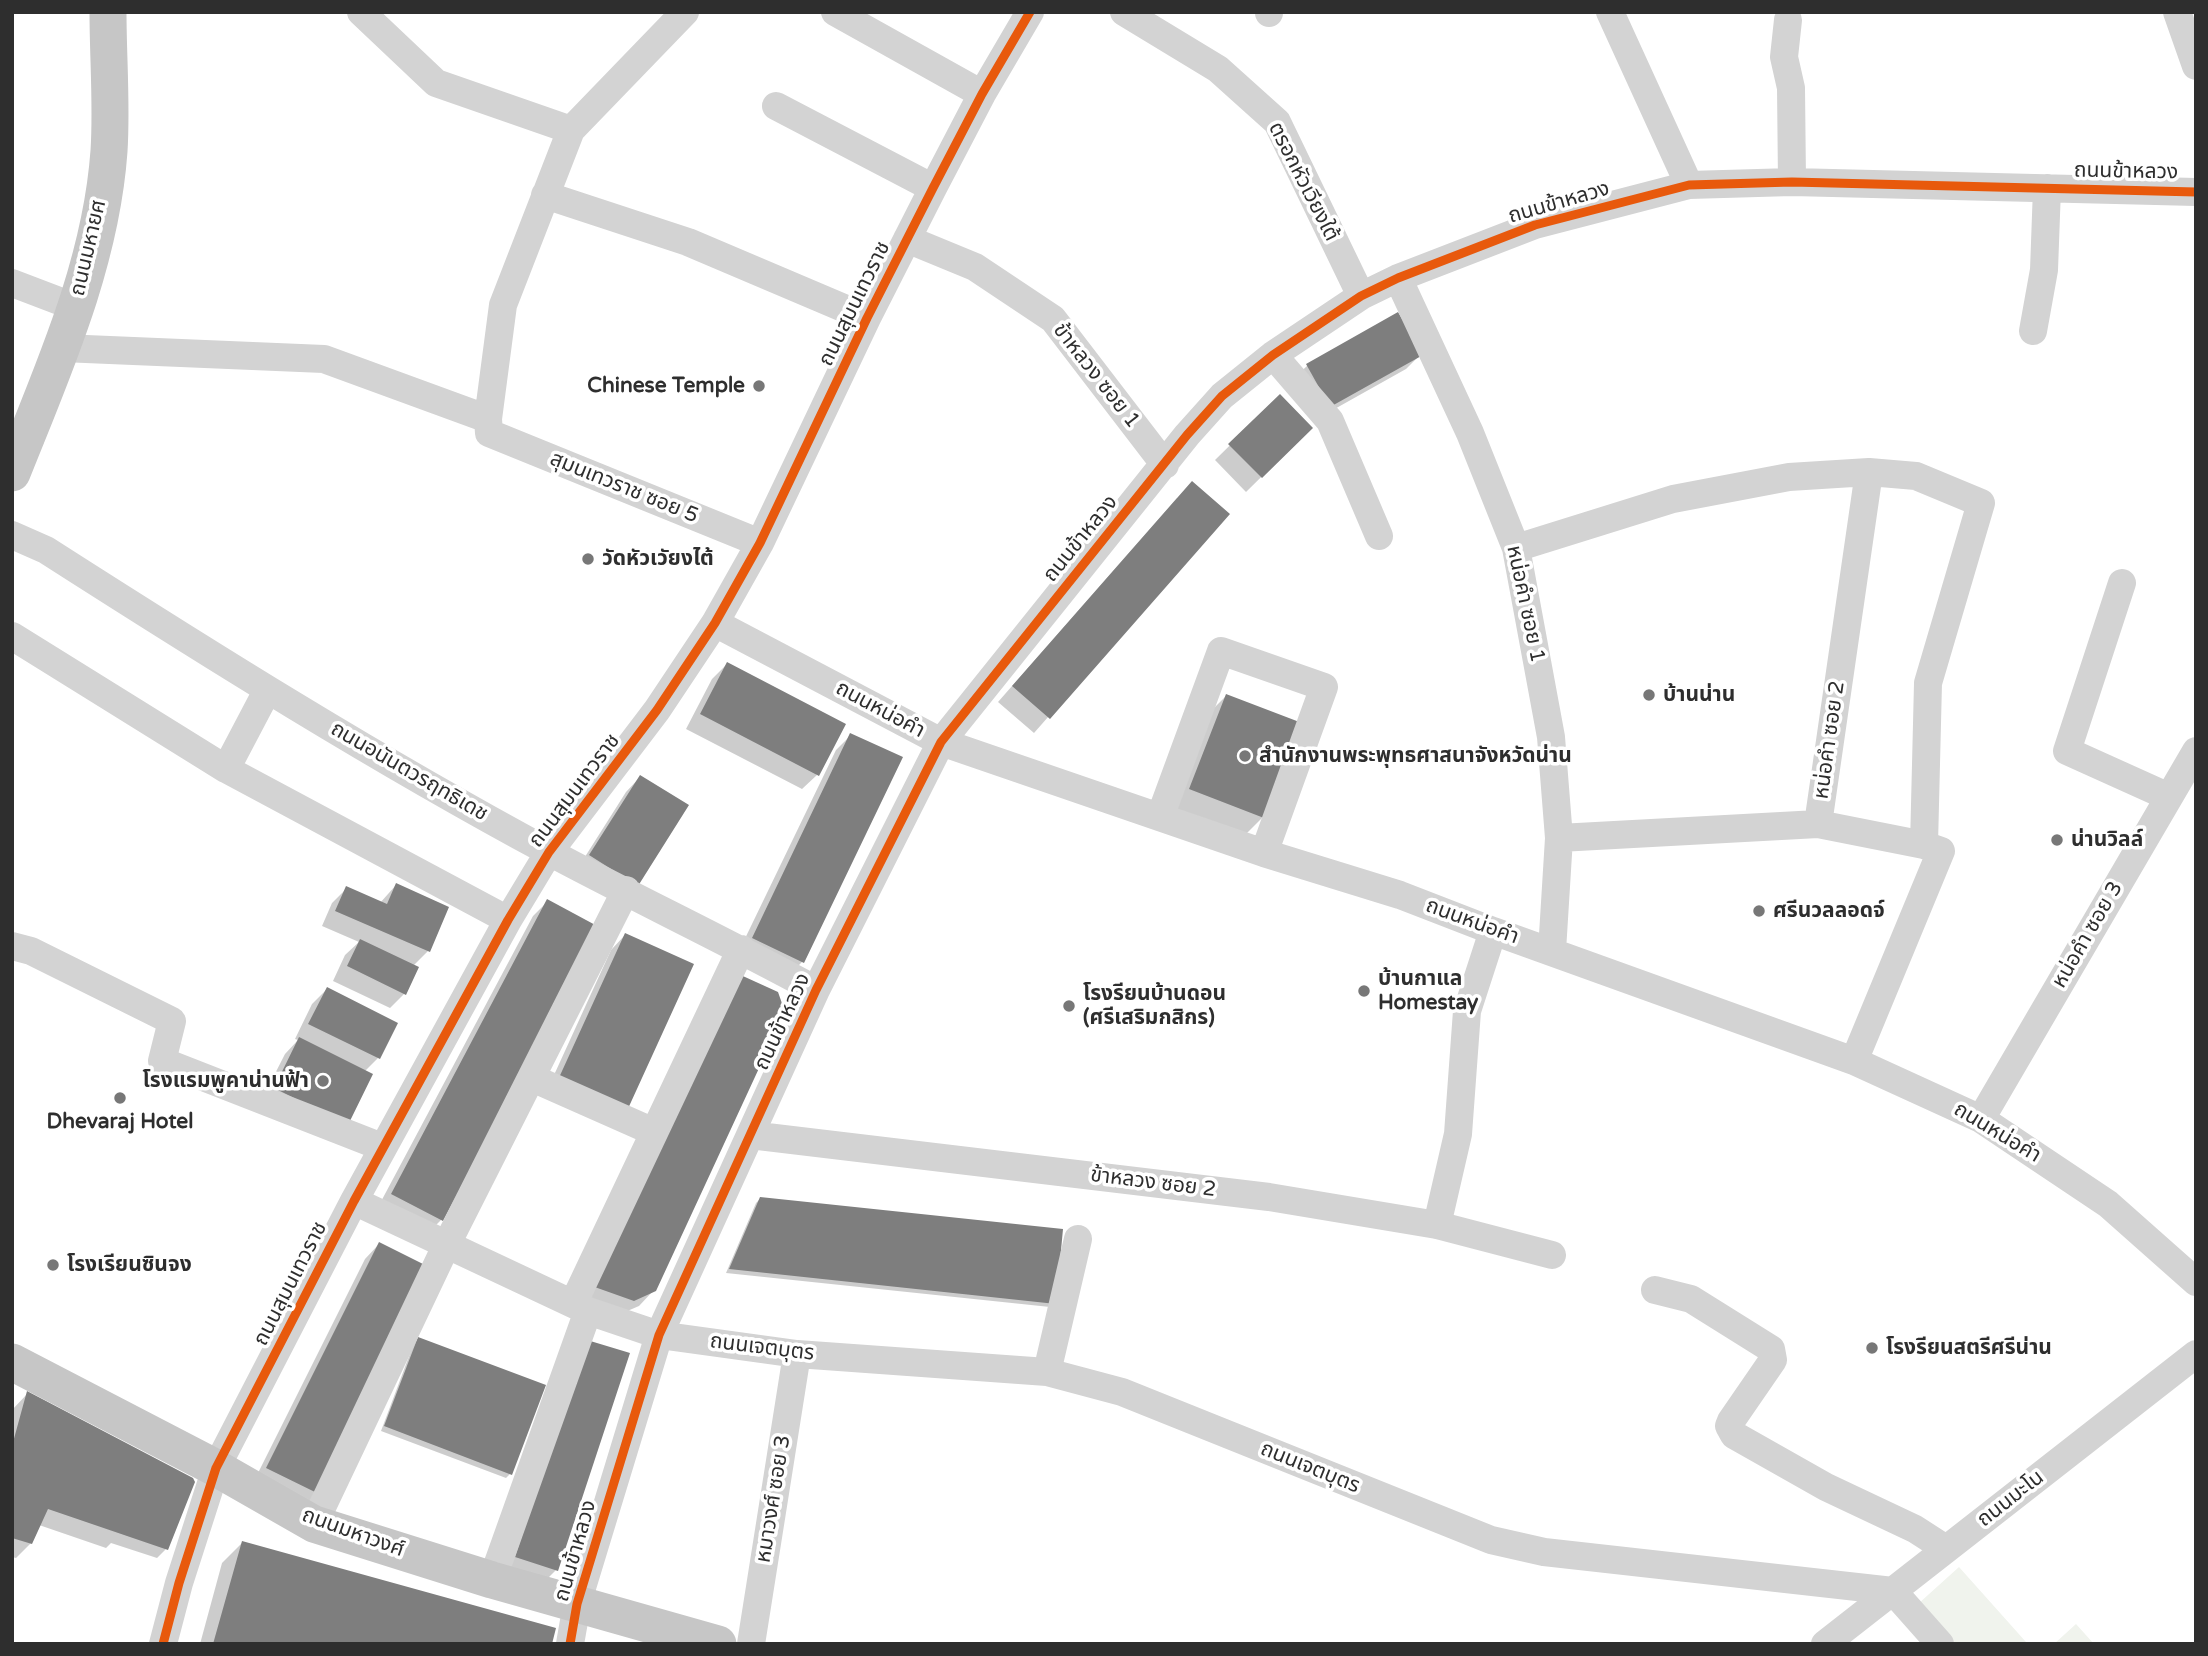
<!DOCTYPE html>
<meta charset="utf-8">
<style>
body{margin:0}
#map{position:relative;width:2208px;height:1656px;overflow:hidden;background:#fff;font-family:"Varela Round",sans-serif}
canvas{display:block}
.frame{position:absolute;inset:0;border:14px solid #2e2e2e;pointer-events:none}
</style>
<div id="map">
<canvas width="2208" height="1656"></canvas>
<div class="frame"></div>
</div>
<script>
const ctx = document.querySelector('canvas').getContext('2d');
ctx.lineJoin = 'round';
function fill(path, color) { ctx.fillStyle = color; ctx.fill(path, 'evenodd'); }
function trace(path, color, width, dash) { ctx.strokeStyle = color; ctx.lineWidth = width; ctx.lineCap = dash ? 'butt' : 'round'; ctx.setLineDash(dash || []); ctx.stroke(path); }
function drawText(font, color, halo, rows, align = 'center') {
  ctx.font = font + ' "Varela Round","Noto Sans Thai",sans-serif'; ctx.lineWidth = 7; ctx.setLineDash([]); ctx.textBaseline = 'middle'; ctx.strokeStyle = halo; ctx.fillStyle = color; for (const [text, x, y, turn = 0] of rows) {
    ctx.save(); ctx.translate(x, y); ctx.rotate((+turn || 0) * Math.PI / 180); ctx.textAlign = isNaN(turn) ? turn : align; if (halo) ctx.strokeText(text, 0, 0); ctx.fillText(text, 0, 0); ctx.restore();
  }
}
const green = new Path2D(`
 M1959 1567 2026 1642 1953 1644 1918 1604Z
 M2076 1624 2094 1644H2054Z`);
const shadow = new Path2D(`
 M1397 314 1421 354 1406 369 1315 420 1292 380 1307 366Z
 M1280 396 1311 428 1246 492 1215 460Z
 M1177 498 1227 514 1034 733 998 702Z
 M727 664 817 775 802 789 686 729 712 679Z
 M1226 696 1263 817 1243 837 1170 809 1206 716Z
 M851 735 802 962 788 976 738 953 836 750Z
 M640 777 636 885 576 871 626 792Z
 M396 885 428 951 413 966 404 994 390 1008 333 981 345 955 359 942 322 926 332 903 347 888 380 903Z
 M548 901 441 1220 426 1235 377 1209 533 916Z
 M625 935 610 1127 544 1097 611 950Z
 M327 989 378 1058 364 1072 346 1124 260 1103 285 1054 298 1040 295 1039 312 1004Z
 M719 989 654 1290 639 1306 618 1315 576 1300Z
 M760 1199 1054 1303 1050 1307 726 1273 756 1203Z
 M379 1244 317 1493 303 1508 253 1483 365 1259Z
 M418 1339 510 1474 506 1478 381 1431 414 1343Z
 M628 1355 556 1570 541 1585 501 1571Z
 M28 1393 166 1549 157 1558 111 1543 106 1548 39 1525 31 1543 16 1558 12 1557V1410Z
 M242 1543 550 1644H200L222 1563Z`);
const building = new Path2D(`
 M1398 312 1423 355 1330 407 1306 364Z
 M1280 394 1313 428 1262 478 1228 444Z
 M1192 481 1230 514 1050 719 1012 686Z
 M727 662 846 724 819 776 700 714Z
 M1226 694 1302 723 1264 818 1189 789Z
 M850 733 903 757 804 963 752 938Z
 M640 775 689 805 638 886 589 855Z
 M396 883 449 907 430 952 335 911 346 886 387 904Z
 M547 899 599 927 443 1221 391 1194Z
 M625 933 694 964 626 1113 557 1082Z
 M360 939 419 967 406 995 347 966Z
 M734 972 778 992 785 1012 656 1291 634 1301 589 1285Z
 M327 987 398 1023 380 1059 308 1024Z
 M299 1037 373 1074 348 1125 274 1088Z
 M760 1197 1063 1229 1056 1304 729 1269Z
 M379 1242 431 1268 319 1494 266 1468Z
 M418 1337 546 1385 512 1475 384 1426Z
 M587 1340 630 1353 558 1571 515 1557Z
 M27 1391 193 1478 195 1482 168 1550 48 1509 32 1544 12 1538V1446Z
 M242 1541 556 1628 552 1644H213Z`);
const minor = new Path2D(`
 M361 12 436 83 571 130
 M685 12 571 130 503 305 488 419 489 433 760 543
 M835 12 982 94
 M1124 12 1218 69 1277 122 1361 296
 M1610 12 1689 185
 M2177 12 2196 66
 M1269 13V12
 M1788 20 1784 57 1791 88 1792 182
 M776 106 933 188
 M545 195 688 242 867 318
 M907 239 975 267 1053 319 1165 465
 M1398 278 1470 433 1516 548 1551 737 1559 838 1552 951
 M12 283 75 307
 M2033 331 2044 270 2047 188
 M62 348 324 359 488 419
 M1273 355 1330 421 1379 536
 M12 535 46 550C210 655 376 759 549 852 637 899 728 942 816 990
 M1516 548 1673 499 1789 477 1869 472 1916 476 1981 503 1928 683 1924 845
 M2122 583 2067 751 2169 797
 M715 623 941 742 1264 853 1400 895 1493 931 1854 1061 1981 1119 2108 1204 2196 1282
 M12 636 226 769 508 920
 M226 769 267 691
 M1160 817 1221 651 1324 687 1264 853
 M1559 838 1818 824
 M12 946 31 951 172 1021 162 1061 382 1147
 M1854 1061 1941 851 1924 845 1818 824 1869 472
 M532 1078 654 1132
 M1981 1119 2196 751
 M750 1135 1269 1197 1437 1225 1552 1255
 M354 1201 588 1311 659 1335 797 1354 1047 1372 1122 1392 1491 1540 1544 1552 1893 1591 1940 1644
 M1437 1225 1458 1134 1467 1011 1493 931
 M1655 1290 1691 1299 1771 1349 1773 1360 1731 1421 1729 1426 1734 1435 1826 1487 1915 1529 1946 1549
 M573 1304 741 949
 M1047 1372 1078 1239
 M314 1524 446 1246 626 890
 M492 1580 588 1311
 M163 1644 179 1583 216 1468 354 1201 508 920 549 852 657 710 715 623 760 543 867 318 933 188 982 94 1030 12
 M570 1644 577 1604 659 1335 816 990 941 742 1187 435 1222 396 1273 355 1361 296 1398 278 1535 225 1689 185 1792 182 2196 192
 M751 1644 797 1354
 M1825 1644 2196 1354`);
const major = new Path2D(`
 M12 473C53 370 101 264 109 151 112 106 108 58 108 12
 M12 1362 216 1468 314 1524 492 1580 718 1644`);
const cycleway = new Path2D(`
 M163 1644 179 1583 216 1468 354 1201 508 920 549 852 657 710 715 623 760 543 867 318 933 188 982 94 1030 12
 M570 1644 577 1604 659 1335 816 990 941 742 1187 435 1222 396 1273 355 1361 296 1398 278 1535 225 1689 185 1792 182 2196 192`);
const markers = [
 [759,386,7,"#777"],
 [588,559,7,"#777"],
 [1649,695,7,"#777"],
 [1245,756,7,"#777"],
 [2057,840,7,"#777"],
 [1759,911,7,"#777"],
 [1364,991,7,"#777"],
 [1069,1006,7,"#777"],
 [323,1081,7,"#777"],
 [120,1098,7,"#777"],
 [53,1265,7,"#777"],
 [1872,1348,7,"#777"]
];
const streetNames = [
 ["ถนนข้าหลวง",2126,172,1],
 ["ตรอกหัวเวียงใต้",1303,182,63],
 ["ถนนข้าหลวง",1559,203,-16],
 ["ถนนมหายศ",89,248,-77],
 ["ถนนสุมนเทวราช",855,304,-64],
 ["ข้าหลวง ซอย 1",1096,376,52],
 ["สุมนเทวราช ซอย 5",624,488,22],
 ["ถนนข้าหลวง",1081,539,-51],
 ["หน่อคำ ซอย 1",1525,604,78],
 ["ถนนหน่อคำ",880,710,28],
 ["หน่อคำ ซอย 2",1830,740,-82],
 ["ถนนอนันตวรฤทธิเดช",409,772,30],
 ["ถนนสุมนเทวราช",575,791,-53],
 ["ถนนหน่อคำ",1472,922,20],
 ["หน่อคำ ซอย 3",2088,935,-60],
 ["ถนนข้าหลวง",783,1022,-65],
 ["ถนนหน่อคำ",1997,1133,31],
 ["ข้าหลวง ซอย 2",1153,1183,7],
 ["ถนนสุมนเทวราช",291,1284,-63],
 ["ถนนเจตบุตร",762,1348,7],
 ["ถนนเจตบุตร",1310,1468,22],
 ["หมาวงศ์ ซอย 3",774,1499,-81],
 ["ถนนมะโน",2011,1499,-38],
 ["ถนนมหาวงศ์",353,1533,20],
 ["ถนนข้าหลวง",576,1551,-74]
];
const poiNames = [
 ["Chinese Temple",745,386,"right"],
 ["วัดหัวเวัยงไต้",602,559],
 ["บ้านน่าน",1663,695],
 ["สำนักงานพระพุทธศาสนาจังหวัดน่าน",1259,756],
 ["น่านวิลล์",2071,840],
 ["ศรีนวลลอดจ์",1773,911],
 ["บ้านกาแล",1378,979],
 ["Homestay",1378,1003],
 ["โรงรียนบ้านดอน",1083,994],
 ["(ศรีเสริมกสิกร)",1083,1018],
 ["โรงแรมพูคาน่านฟ้า",309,1081,"right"],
 ["Dhevaraj Hotel",120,1122,"center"],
 ["โรงเรียนซินจง",67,1265],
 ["โรงรียนสตรีศรีน่าน",1886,1348]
];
fill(green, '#f0f3ed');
fill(shadow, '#0003');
fill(building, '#7e7e7e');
trace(minor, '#d3d3d3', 28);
trace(major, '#c6c6c6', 37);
trace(cycleway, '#e8590c', 9);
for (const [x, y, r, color] of markers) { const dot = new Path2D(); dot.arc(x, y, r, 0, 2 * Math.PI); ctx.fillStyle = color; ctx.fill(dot); trace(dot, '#fff', 2.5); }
drawText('21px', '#2e2e2e', '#fff', streetNames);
drawText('bold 21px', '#2e2e2e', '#fff', poiNames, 'left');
</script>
